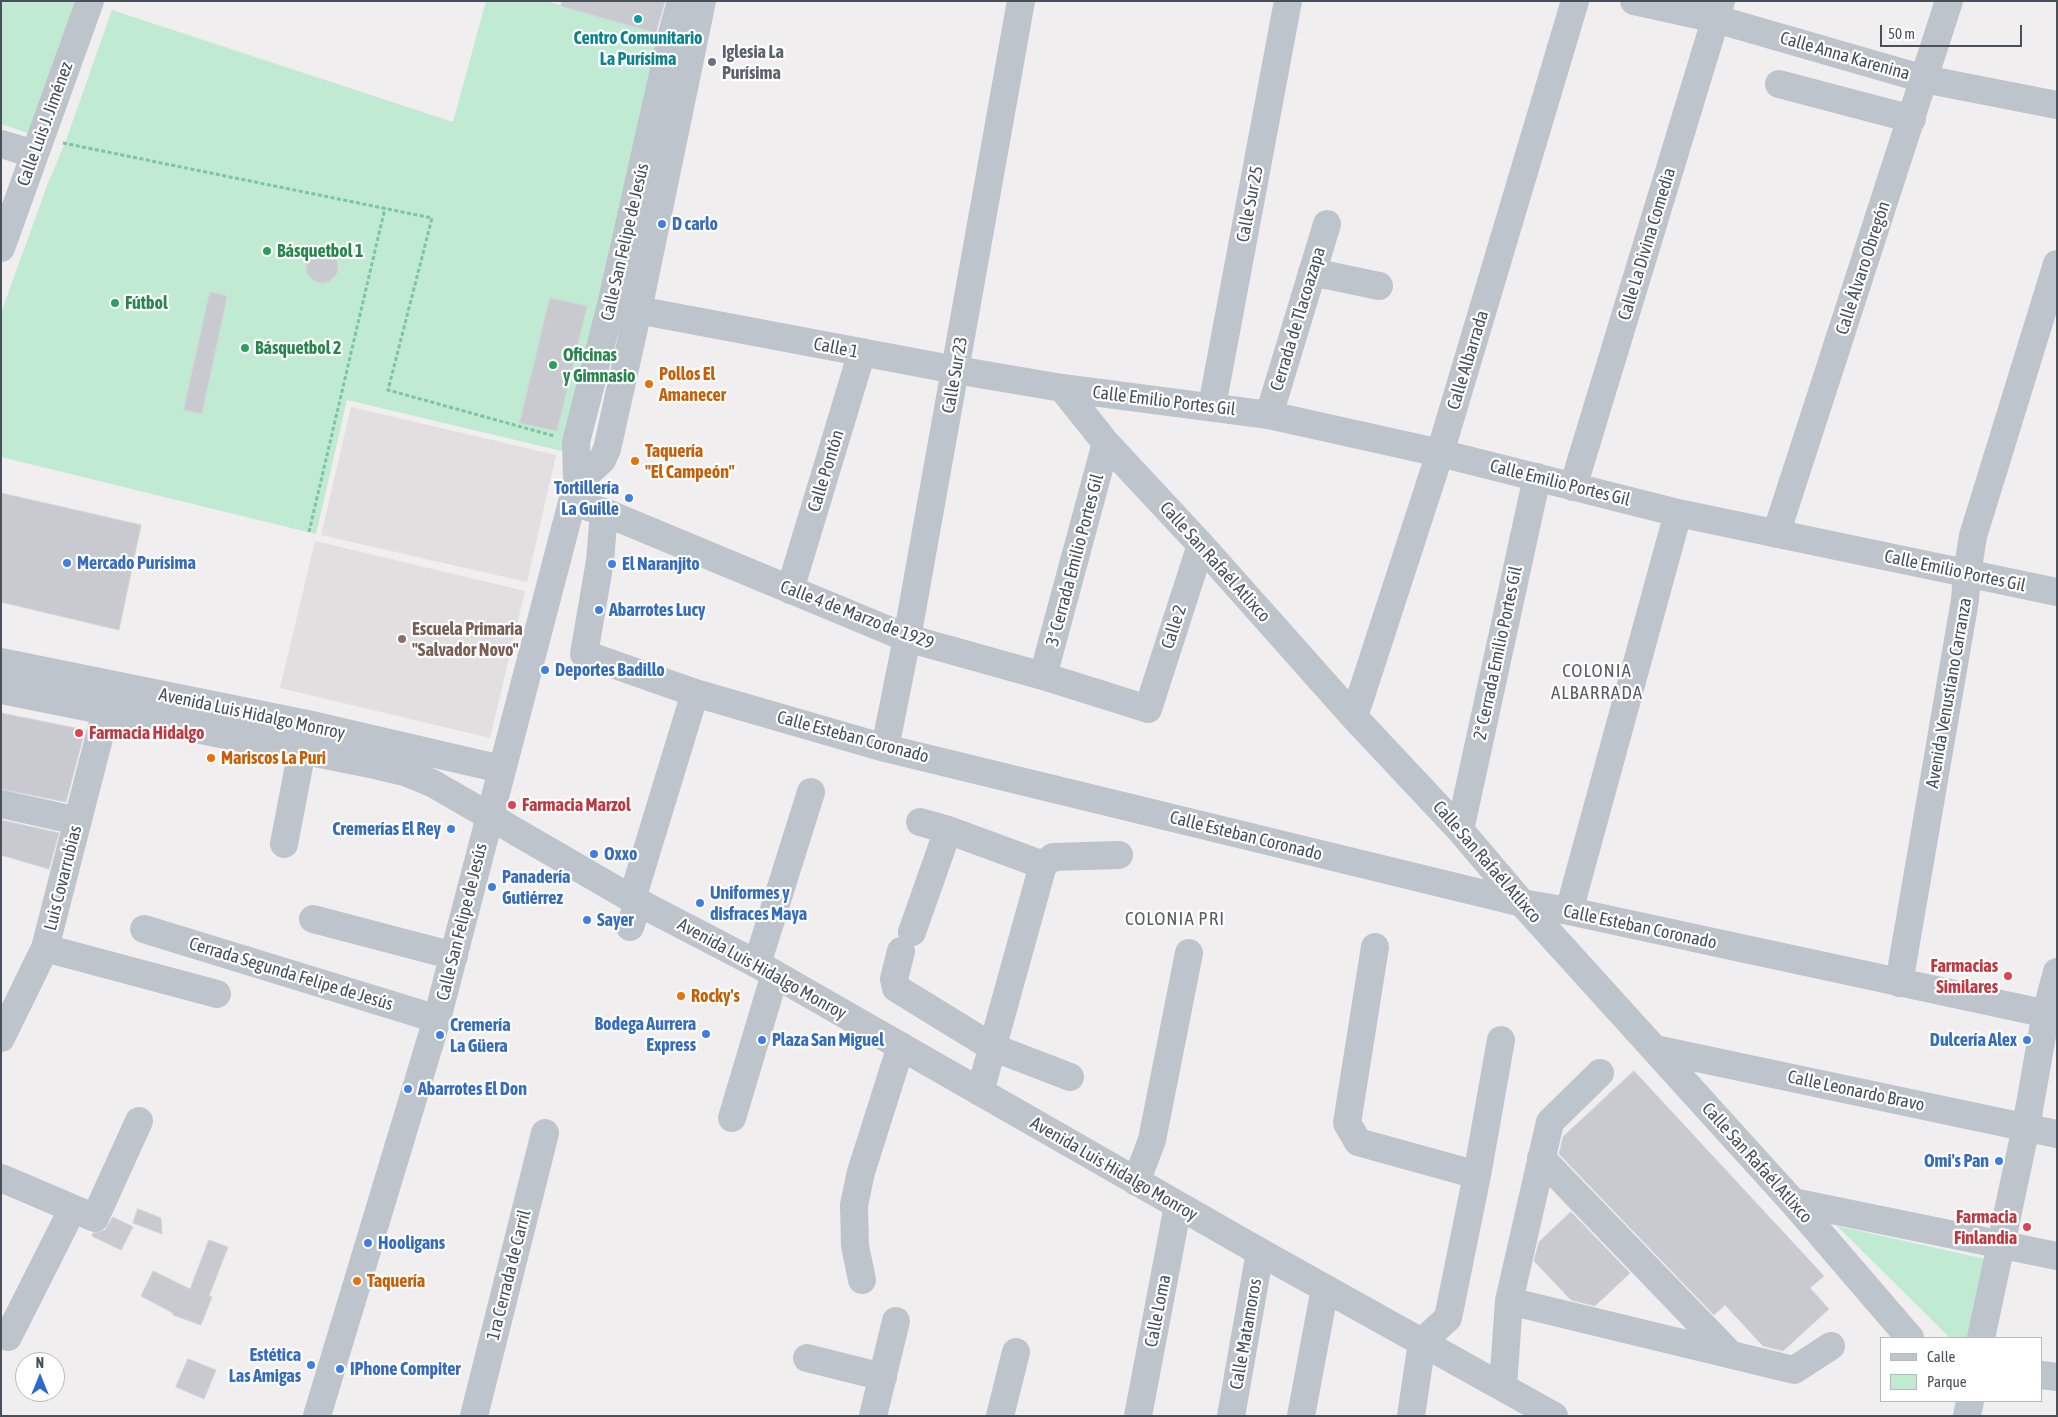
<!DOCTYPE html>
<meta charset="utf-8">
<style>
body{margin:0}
#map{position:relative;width:2058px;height:1417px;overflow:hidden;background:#f0eeee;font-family:"Asap Condensed",sans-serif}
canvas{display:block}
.frame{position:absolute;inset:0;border:2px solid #485059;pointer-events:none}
.legend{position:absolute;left:1880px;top:1337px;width:162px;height:65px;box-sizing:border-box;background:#fff;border:1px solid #b6b9bd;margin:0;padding:6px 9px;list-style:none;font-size:15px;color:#485059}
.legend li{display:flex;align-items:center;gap:10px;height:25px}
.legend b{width:25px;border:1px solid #b6b9bd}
.north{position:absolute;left:15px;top:1352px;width:50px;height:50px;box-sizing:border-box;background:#fff;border:1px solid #b6b9bd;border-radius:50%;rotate:0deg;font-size:14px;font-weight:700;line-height:20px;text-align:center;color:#485059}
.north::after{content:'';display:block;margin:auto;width:18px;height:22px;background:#2c6acc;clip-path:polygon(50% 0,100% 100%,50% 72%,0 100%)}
.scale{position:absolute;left:1880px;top:25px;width:142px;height:22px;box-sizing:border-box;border:2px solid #485059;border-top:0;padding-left:6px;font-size:15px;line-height:18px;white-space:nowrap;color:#485059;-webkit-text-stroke:4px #fff;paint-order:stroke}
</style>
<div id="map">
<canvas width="2058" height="1417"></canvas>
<div class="frame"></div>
<ul class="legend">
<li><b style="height:6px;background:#bec4cb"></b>Calle</li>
<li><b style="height:14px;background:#c0ead2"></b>Parque</li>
</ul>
<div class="north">N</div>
<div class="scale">50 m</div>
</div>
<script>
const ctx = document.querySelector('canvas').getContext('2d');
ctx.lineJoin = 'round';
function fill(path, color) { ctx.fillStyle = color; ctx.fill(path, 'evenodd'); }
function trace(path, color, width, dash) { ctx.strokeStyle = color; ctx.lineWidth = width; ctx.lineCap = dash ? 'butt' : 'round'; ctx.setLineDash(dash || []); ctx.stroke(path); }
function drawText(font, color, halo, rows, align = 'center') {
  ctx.font = font + ' "Asap Condensed",sans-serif'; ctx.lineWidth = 4.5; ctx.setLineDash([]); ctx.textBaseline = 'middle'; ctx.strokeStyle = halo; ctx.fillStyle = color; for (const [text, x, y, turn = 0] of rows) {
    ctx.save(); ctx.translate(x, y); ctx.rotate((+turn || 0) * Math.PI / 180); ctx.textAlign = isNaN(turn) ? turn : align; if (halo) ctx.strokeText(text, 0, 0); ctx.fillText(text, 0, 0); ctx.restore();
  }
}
const education = new Path2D(`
 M351 407 556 455 527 582 321 535Z
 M315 541 525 591 490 738 280 688Z`);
const green = new Path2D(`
 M1 1H80L34 135 1 124Z
 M486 1H546L666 36 562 451 347 400 316 534 1 457V313L48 183 65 143 112 10 453 122Z
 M1837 1226 1985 1259 1969 1338H1950Z`);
const building = new Path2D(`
 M562 1H665L656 33 561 6Z
 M306 267a16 16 0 1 1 32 0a16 16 0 1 1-32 0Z
 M210 292 227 296 202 414 184 410Z
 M550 298 587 306 557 431 520 423Z
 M1 493 141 525 119 630 1 602Z
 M1 713 85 730 66 802 1 789Z
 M1 820 59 833 49 869 1 855Z
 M1634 1071 1824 1276 1810 1288 1829 1309 1783 1351 1763 1346 1725 1305 1714 1315 1559 1154 1563 1137Z
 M138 1209 161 1218 162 1234 133 1223Z
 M1571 1212 1630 1273 1595 1306 1571 1300 1534 1261 1539 1242Z
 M113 1217 133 1227 121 1250 92 1236 93 1233 105 1230Z
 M209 1240 228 1247 209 1296 212 1297 201 1325 173 1315V1313L141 1296 153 1271 190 1289Z
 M188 1359 216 1370 204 1399 176 1387Z`);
const path = new Path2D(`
 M63 143 432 218 388 390 554 436
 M309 532 385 208`);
const minor = new Path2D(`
 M1634 1 1716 19 1924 79 2057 105
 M1779 84 1912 119
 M1 144 34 154
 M1 248 90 1
 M1312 272 1379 286
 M611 305 956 370 1062 388 1269 415 1440 453 1678 513 2057 592
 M1062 388 1106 443 1201 545 1354 717 1460 830 1522 903 1793 1202 1910 1338
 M1212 406 1288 1
 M1269 415 1327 224
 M577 483 602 460 607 449 638 310 702 1
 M1573 487 1721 1
 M588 507 604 512 907 638 1043 676 1148 709 1201 545
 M604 512 600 561 584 654 695 693 885 748 1522 903 1569 911 2057 1016
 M1776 534 1949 1
 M790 590 862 352
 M1 662 307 724 501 769
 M1043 676 1106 443
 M1 690 375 765 405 772 432 783 632 899 757 964 1260 1252 1554 1416
 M1354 717 1440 453 1575 1
 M885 748 907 638 1021 1
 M1 804 78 821
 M920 822 948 830 1043 865
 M1460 830 1537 477
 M284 844 302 750
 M632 899 695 693
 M1569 911 1678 513
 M313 919 454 956
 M630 927 638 903
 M144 929 437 1019
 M912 932 948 830
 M1375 947 1347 1123 1358 1142 1477 1175
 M45 948 217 994
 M901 951 894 979 896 988 992 1047 1070 1077
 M757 964 811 792
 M1899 983 1965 600 1967 574 1973 536 2057 264
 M1 1038 45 948 106 711
 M1655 1049 2057 1134
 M980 1092 1043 865 1053 857 1119 855
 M732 1118 775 974
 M1541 1158 1730 1354
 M1 1178 95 1218 139 1121
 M1136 1182 1152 1140 1189 953
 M1793 1202 2057 1256
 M862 1280 855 1246 854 1205 861 1172 901 1046
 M1509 1301 1794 1370 1831 1346
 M8 1337 72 1210
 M1981 1338 2026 1127 2046 1013 2057 972
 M807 1358 883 1377
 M2042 1375 2057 1377
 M1503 1387 1509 1301 1550 1122 1600 1073
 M317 1416 437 1019 577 483 576 442 611 305 673 30 681 1
 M474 1416 545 1133
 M873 1416 896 1321
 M1000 1416 1016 1352
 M1138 1416 1178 1205
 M1231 1416 1260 1252
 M1301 1416 1325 1288
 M1411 1416 1422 1342 1448 1318 1477 1175 1501 1040
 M1967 1416 1970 1401`);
const markers = [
 [638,19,5,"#0f9aa8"],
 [712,62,5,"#6b7280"],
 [662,224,5,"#3f7fe0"],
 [267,251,5,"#2e9e5b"],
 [115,303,5,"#2e9e5b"],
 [245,348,5,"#2e9e5b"],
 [553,365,5,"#2e9e5b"],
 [649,384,5,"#e8710a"],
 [635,461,5,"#e8710a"],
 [629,498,5,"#3f7fe0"],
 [67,563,5,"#3f7fe0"],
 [612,564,5,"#3f7fe0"],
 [599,610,5,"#3f7fe0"],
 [402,639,5,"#8d6e63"],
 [545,670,5,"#3f7fe0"],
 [79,733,5,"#e0444e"],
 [211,758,5,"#e8710a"],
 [512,805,5,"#e0444e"],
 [451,829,5,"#3f7fe0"],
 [594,854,5,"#3f7fe0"],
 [492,887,5,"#3f7fe0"],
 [700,903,5,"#3f7fe0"],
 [587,920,5,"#3f7fe0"],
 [2008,976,5,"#e0444e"],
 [681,996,5,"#e8710a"],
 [706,1034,5,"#3f7fe0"],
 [440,1035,5,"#3f7fe0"],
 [762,1040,5,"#3f7fe0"],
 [2027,1040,5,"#3f7fe0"],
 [408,1089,5,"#3f7fe0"],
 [1999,1161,5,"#3f7fe0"],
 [2027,1227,5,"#e0444e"],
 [368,1243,5,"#3f7fe0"],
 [357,1281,5,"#e8710a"],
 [311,1365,5,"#3f7fe0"],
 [340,1369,5,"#3f7fe0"]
];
const cultureNames = [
 ["Centro Comunitario",638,38],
 ["La Purísima",638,59]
];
const worshipNames = [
 ["Iglesia La",722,52],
 ["Purísima",722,73]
];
const streetNames = [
 ["Calle Anna Karenina",1845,56,16],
 ["Calle Luis J. Jiménez",45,124,-70],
 ["Calle Sur 25",1250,204,-79],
 ["Calle San Felipe de Jesús",625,242,-77],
 ["Calle La Divina Comedia",1647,244,-73],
 ["Calle Álvaro Obregón",1863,268,-72],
 ["Cerrada de Tlacoazapa",1298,319,-73],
 ["Calle 1",836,348,11],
 ["Calle Albarrada",1468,360,-73],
 ["Calle Sur 23",955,375,-80],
 ["Calle Emilio Portes Gil",1164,401,7],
 ["Calle Pontón",826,471,-73],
 ["Calle Emilio Portes Gil",1560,483,14],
 ["3ª Cerrada Emilio Portes Gil",1075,560,-75],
 ["Calle San Rafaél Atlixco",1215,562,48],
 ["Calle Emilio Portes Gil",1955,571,12],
 ["Calle 4 de Marzo de 1929",857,615,21],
 ["Calle 2",1174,627,-72],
 ["2ª Cerrada Emilio Portes Gil",1498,653,-78],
 ["Avenida Venustiano Carranza",1949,693,-80],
 ["Avenida Luis Hidalgo Monroy",252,714,12],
 ["Calle Esteban Coronado",853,737,15],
 ["Calle Esteban Coronado",1246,836,14],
 ["Calle San Rafaél Atlixco",1487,862,49],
 ["Luis Covarrubias",63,878,-76],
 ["Calle San Felipe de Jesús",462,922,-76],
 ["Calle Esteban Coronado",1640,927,12],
 ["Avenida Luis Hidalgo Monroy",762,969,29],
 ["Cerrada Segunda Felipe de Jesús",291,974,17],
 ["Calle Leonardo Bravo",1856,1091,12],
 ["Calle San Rafaél Atlixco",1757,1163,48],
 ["Avenida Luis Hidalgo Monroy",1114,1169,30],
 ["1ra Cerrada de Carril",509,1275,-76],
 ["Calle Loma",1158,1311,-79],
 ["Calle Matamoros",1246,1334,-80]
];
const shopNames = [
 ["D carlo",672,224],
 ["Tortillería",619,488,"right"],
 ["La Guille",619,509,"right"],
 ["Mercado Purísima",77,563],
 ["El Naranjito",622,564],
 ["Abarrotes Lucy",609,610],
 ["Deportes Badillo",555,670],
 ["Cremerías El Rey",441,829,"right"],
 ["Oxxo",604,854],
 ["Panadería",502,877],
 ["Gutiérrez",502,898],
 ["Uniformes y",710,893],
 ["disfraces Maya",710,914],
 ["Sayer",597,920],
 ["Bodega Aurrera",696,1024,"right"],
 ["Express",696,1045,"right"],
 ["Cremería",450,1025],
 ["La Güera",450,1046],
 ["Plaza San Miguel",772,1040],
 ["Dulcería Alex",2017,1040,"right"],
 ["Abarrotes El Don",418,1089],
 ["Omi's Pan",1989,1161,"right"],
 ["Hooligans",378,1243],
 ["Estética",301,1355,"right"],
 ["Las Amigas",301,1376,"right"],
 ["IPhone Compiter",350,1369]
];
const leisureNames = [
 ["Básquetbol 1",277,251],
 ["Fútbol",125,303],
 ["Básquetbol 2",255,348],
 ["Oficinas",563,355],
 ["y Gimnasio",563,376]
];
const foodNames = [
 ["Pollos El",659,374],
 ["Amanecer",659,395],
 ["Taquería",645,451],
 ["\"El Campeón\"",645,472],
 ["Mariscos La Puri",221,758],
 ["Rocky's",691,996],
 ["Taquería",367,1281]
];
const educationNames = [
 ["Escuela Primaria",412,629],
 ["\"Salvador Novo\"",412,650]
];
const healthNames = [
 ["Farmacia Hidalgo",89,733],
 ["Farmacia Marzol",522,805],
 ["Farmacias",1998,966,"right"],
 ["Similares",1998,987,"right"],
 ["Farmacia",2017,1217,"right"],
 ["Finlandia",2017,1238,"right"]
];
const neighbourhoodNames = [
 ["COLONIA",1597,671],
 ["ALBARRADA",1597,693],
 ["COLONIA PRI",1175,919]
];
fill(education, '#e1dfdf');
fill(green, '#c0ead2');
fill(building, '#c9cad0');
trace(building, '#d2d4d9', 1);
trace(path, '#7cc4a4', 3, [4, 2.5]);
trace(minor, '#bec4cb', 28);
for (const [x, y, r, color] of markers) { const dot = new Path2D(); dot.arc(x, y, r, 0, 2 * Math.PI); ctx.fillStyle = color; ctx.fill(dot); trace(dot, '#fff', 2); }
drawText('bold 18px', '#0d838f', '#fff', cultureNames);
drawText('bold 18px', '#5b616d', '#fff', worshipNames, 'left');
drawText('18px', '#485059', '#fff', streetNames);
drawText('bold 18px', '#366cbe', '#fff', shopNames, 'left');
drawText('bold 18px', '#27864d', '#fff', leisureNames, 'left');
drawText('bold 18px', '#c56008', '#fff', foodNames, 'left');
drawText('bold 18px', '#785e54', '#fff', educationNames, 'left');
drawText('bold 18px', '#be3a42', '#fff', healthNames, 'left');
ctx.letterSpacing = '1px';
drawText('19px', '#5b5e62', '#fff', neighbourhoodNames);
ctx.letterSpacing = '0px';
</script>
